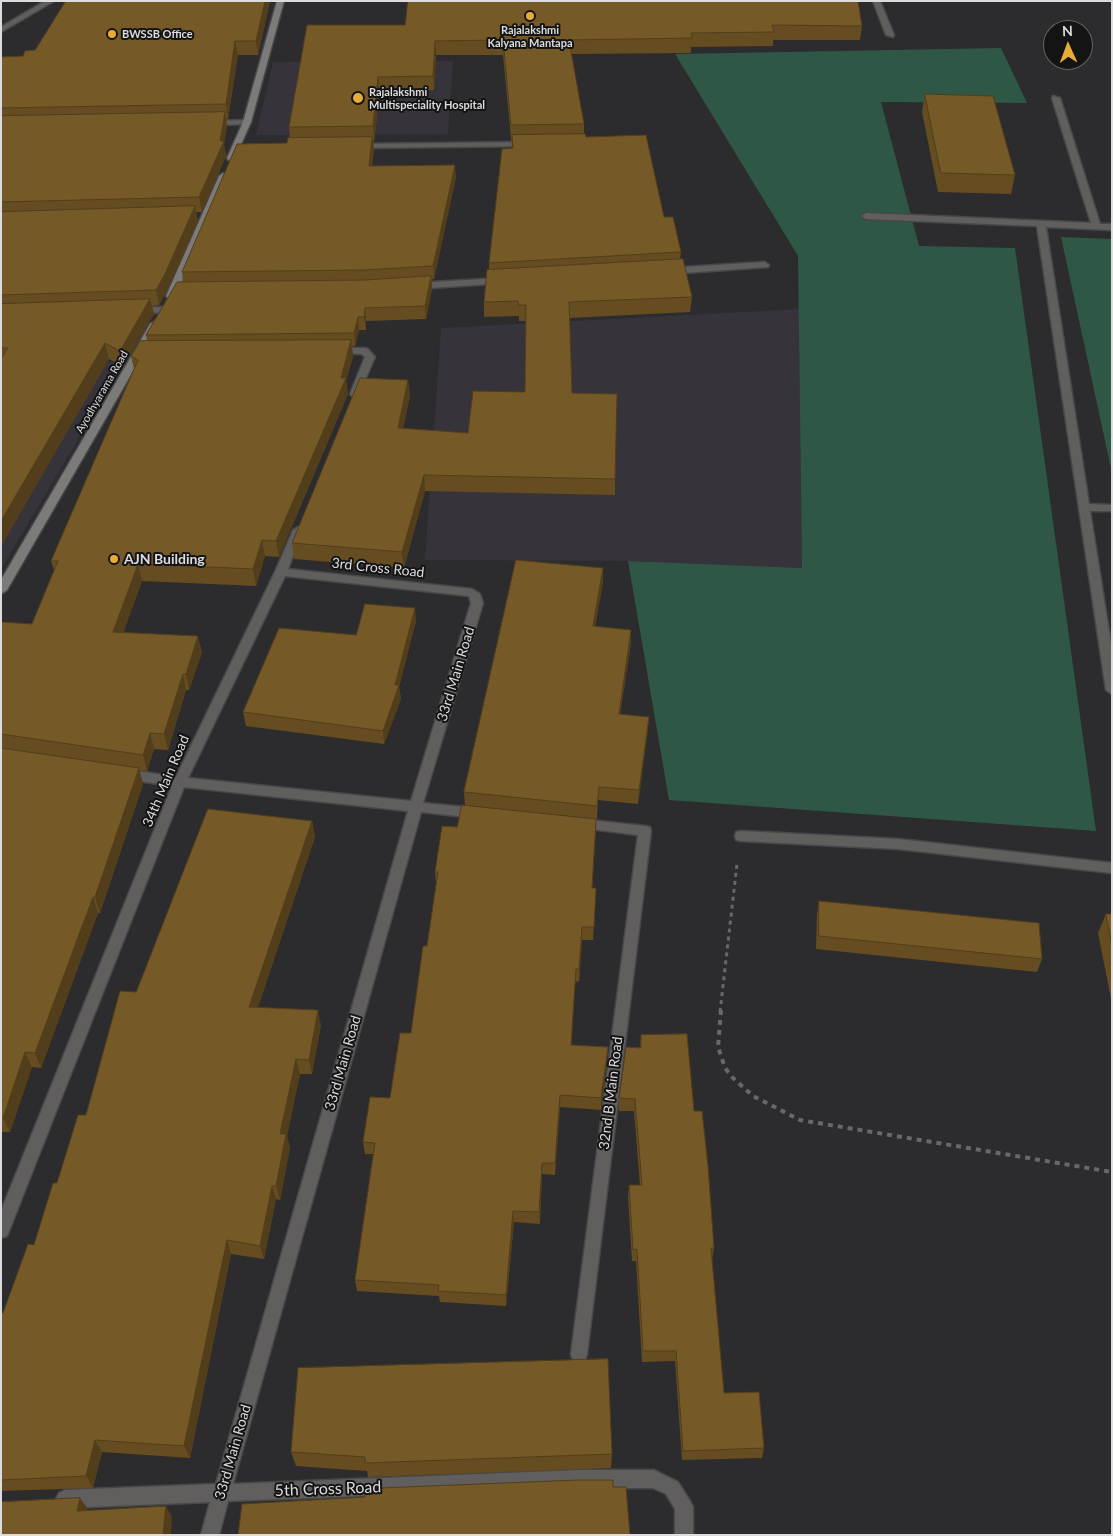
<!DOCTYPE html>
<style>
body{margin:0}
#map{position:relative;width:1113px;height:1536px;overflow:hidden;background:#2c2b2e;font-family:Lato,sans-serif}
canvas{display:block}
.frame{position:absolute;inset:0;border:2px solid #dcdbdd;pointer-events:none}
.north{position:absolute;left:1043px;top:20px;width:50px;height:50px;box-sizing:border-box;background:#141415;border:1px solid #646465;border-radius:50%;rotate:358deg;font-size:14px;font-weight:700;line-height:20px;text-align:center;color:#dcdbdd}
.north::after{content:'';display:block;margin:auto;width:18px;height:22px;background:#e7ac36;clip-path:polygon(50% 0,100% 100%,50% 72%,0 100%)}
</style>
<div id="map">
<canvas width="1113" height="1536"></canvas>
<div class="frame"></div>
<div class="north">N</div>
</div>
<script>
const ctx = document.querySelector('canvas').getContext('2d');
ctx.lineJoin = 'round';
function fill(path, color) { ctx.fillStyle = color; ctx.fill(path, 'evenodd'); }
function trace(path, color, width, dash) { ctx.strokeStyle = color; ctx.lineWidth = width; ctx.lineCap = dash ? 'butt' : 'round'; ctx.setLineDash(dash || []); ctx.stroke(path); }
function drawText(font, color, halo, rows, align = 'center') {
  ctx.font = font + ' Lato,sans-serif'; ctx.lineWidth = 4; ctx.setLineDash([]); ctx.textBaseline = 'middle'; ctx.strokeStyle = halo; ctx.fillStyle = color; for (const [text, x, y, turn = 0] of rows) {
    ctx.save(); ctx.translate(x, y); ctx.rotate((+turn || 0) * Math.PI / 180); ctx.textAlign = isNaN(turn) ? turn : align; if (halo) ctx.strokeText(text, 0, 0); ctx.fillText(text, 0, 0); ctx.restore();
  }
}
const built = new Path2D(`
 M453 61 448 134 256 135 273 62Z
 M799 309 802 568 628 561 425 560 441 328Z
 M125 361 1 569V366Z`);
const green = new Path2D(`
 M1001 48 1027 103 881 102 919 246 1015 248 1096 831 669 800 628 561 802 568 798 256 675 54Z
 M1061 237 1112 239V473Z`);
const pathFar1 = new Path2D(`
 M720 1012 737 864`);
const path = new Path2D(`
 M721 1010 718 1047 725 1068 733 1078 753 1096 800 1120 1112 1172`);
const street = new Path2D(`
 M45 1H54L1 32V27Z
 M873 1H880L894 35 893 37 886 35Z
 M1053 96 1060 98 1100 224H1112V230L1046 227 1089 504 1112 505V511H1090L1112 650V694L1106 690 1037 226 866 219 862 216 866 213 1091 223 1052 98Z
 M247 120 251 122 250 124 211 125 207 123 211 121Z
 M528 142H531V146L358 148 354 146 358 144Z
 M765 262 769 265 768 267 669 274 664 271 669 268Z
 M502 278 507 281 505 283 415 289 410 286 415 283Z
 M163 307 166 308V312L136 314 131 311 136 308Z
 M335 348H365L368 349 375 357 358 396H352L350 394 365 357 362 354 332 353V349Z
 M298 527 303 530 288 569 472 589 480 594 483 603 423 803 475 808 480 810 481 813 480 816 475 818 421 812 233 1484 578 1470H654L678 1482 690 1501 693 1507V1535H675V1509L666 1494 653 1488H578L228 1501 219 1535H201L210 1502 65 1508 59 1505 56 1499 59 1493 65 1490 216 1484 408 811 184 787 9 1231 7 1236 1 1238V1211L172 786 125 779 121 777 119 774 121 771 125 769 176 777 275 572 293 530ZM285 576 469 596 471 603 411 801 188 778Z
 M580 819 645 826 650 827 651 831 587 1354 585 1360 579 1362 573 1360 571 1354 638 835 575 827 574 824 575 821Z
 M741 831 898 839 1112 863V873L898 849 741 841 736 840 735 836 736 832Z`);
const secondary = new Path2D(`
 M277 1H284L251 122 235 158 228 160 227 158 243 122Z
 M223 173 227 176 176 296 174 298H168L166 296 219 176Z
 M155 321 160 324 7 590 1 594V580L150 324Z`);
const wall = new Path2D(`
 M66 1H270L258 55H238L228 119H226L227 126 224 144 226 156 202 212H196L198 221 168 289 159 305 152 306 154 314 123 366 109 359 1 546V57L23 56 35 50Z
 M408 1 862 26 860 40H773V46L691 47V53L571 54 584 124V134L586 137 664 217 681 252 680 259 692 297 690 312 570 318 572 393 615 479V495L425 491 404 568 294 559 292 543 408 380 410 396 403 428 468 433 525 392 526 321H519V316L484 317V302L489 270V263L512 148 503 55H436L434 90 380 91 374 141H373L374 149 372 166 456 177 434 279H432V289L426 319 366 321V330H359L355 346H352L353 356 346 381 348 394 279 557 265 556 256 586 142 581 123 632 202 652 189 690H186L168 750 154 749 147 771 139 770 143 784 100 913H98L41 1068 32 1067 10 1132H1V622L32 624 54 570 51 561 134 369 131 356 147 341 146 335 183 282 182 272 287 143 290 138 289 127 405 25Z
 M925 94 1015 175 1011 194 938 192 922 112Z
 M603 568V582L595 626 631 643 620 714 648 730 638 804 598 800 597 819 465 806 464 792Z
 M416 621 399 687 401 699 384 744 246 726 243 712 356 635Z
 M596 819 592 888H596L593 940H582L579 982 575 981 571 1045 608 1047 607 1059 601 1110 560 1107 555 1175 542 1174 540 1224 514 1222 506 1306 440 1302 439 1296 357 1291 355 1280 373 1154H365L363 1142 390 1098 411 1033 427 946 436 884 435 872 457 827Z
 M312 821 315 837 258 1007 321 1025 312 1074H300L287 1136 290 1148 280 1200 276 1199 264 1259 231 1254 190 1458 102 1452 93 1488 1 1491V1313H3L34 1245 57 1183 136 992Z
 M819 901 1042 959 1037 972 816 949 817 914Z
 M1106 914H1112V1004L1098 933Z
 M641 1035 694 1111 714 1248 712 1259 724 1393 764 1448 762 1458 682 1460 675 1361 642 1362 636 1261H632L628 1197 629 1185H640L634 1111H619V1098L640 1048Z
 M291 1452 612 1454 611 1468 368 1477 367 1471 296 1466Z`);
const shadedWall = new Path2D(`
 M265 1H270L258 55 256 41Z
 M235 41 238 55 228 119 226 104Z
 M435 41 436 55 434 90 433 76Z
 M378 77 380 91 374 141 373 126Z
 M225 112 227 126 224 144 226 156 202 212 199 197 220 141Z
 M372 137 374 149 371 178 369 166Z
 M455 165 456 177 434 279 433 266Z
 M195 206 198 221 168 289 159 305 156 290Z
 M431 276 432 289 426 319 425 306Z
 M150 299 154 314 123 366 120 351Z
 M365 308 366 321V330L364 317Z
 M358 317 359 330 355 346 354 333Z
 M351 340 353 356 346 381 348 394 279 557 276 541 341 378Z
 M105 343 109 359 1 546V521Z
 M408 380 410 396 400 443 398 428Z
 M424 475 425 491 404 568 402 552Z
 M262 540 265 556 256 586 253 569Z
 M138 564 142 581 118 648 113 632Z
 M603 568V582L593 640V626Z
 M415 608 416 621 399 687 401 699 384 744 383 731Z
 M631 630V643L618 728 619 714Z
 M198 636 202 652 189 690 186 674Z
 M183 674 186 690 168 750 164 734Z
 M649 717 648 730 638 804 639 790Z
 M150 733 154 749 147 771 143 755Z
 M139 768 143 784 100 913 95 897Z
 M596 819V832L591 901 592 888Z
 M312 821 315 837 253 1022 249 1007Z
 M93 897 98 913 41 1068 35 1053Z
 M582 927V940L579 982V969Z
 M576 969 575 981 571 1057V1045Z
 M318 1010 321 1025 312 1074 309 1060Z
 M608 1047 607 1059 601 1110V1098Z
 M25 1052 32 1067 10 1132 3 1118Z
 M296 1059 300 1074 287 1136 290 1148 280 1200 276 1186 280 1134Z
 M560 1095V1107L555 1175V1163Z
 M542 1163V1174L540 1224 539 1212Z
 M272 1186 276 1199 264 1259 260 1246Z
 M513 1211 514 1222 506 1306V1295Z
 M227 1240 231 1254 190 1458 184 1446Z
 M95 1440 102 1452 93 1488 86 1476Z
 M80 1498 88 1509 85 1522 77 1511Z
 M166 1506 172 1517 171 1535H163Z`);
const building = new Path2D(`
 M66 1H265L256 41H235L226 104 1 108V57L23 56 25 51 35 50Z
 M408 1H858L862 26 772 25 774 32 691 33 692 38 569 40 584 124 511 125 503 40 435 41 433 76 378 77 373 126 289 127 307 25H405Z
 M925 94 993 96 1015 175 941 173Z
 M225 112 220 141H224L199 197 1 202V116Z
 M585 134 586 137 646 135 664 217H673L681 252 489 263 502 149 513 148 512 135Z
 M372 137 369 166 455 165 433 266 365 270 182 272 237 144 287 143 288 138Z
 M195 206 165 274 156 290 1 295V212Z
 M683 259 692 297 569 302 572 393 617 394 615 479 424 475 402 552 292 543 360 378 408 380 398 428 468 433 473 391 525 392 526 305H519L518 301 484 302 487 270Z
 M431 276 425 306 365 308 364 317H358L354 333 146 335 177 282 365 280Z
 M150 299 120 351 105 343 1 521V359L8 348H1V304Z
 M351 340 341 378H346L276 541 262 540 253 569 138 564 113 632 198 636 186 674H183L164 734 150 733 143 755 1 734V622L32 624 58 561H51L138 360 131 356 140 341Z
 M516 560 603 568 593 626 631 630 619 714 649 717 639 790 599 787 597 806 464 792Z
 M365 604 415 608 395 685H399L383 731 243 712 279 628 356 635Z
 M1 748 139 768 95 897H93L35 1053 25 1052 3 1118H1Z
 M462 805 596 819 592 888H596L594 927H582L579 969H576L571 1045 608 1047 601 1098 560 1095 555 1163H542L539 1212 513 1211 506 1295 438 1291 439 1285 355 1280 375 1143 363 1142 370 1097 390 1098 400 1033H411L423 946H427L438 872H435L442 826 457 827Z
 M208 809 312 821 249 1007 318 1010 309 1060 296 1059 280 1134H286L276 1186H272L260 1246 227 1240 184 1446 95 1440 86 1476 1 1480V1313H3L28 1244 34 1245 53 1183H57L78 1115H86L120 991 136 992Z
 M819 901 1039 923 1042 959 819 936Z
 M1106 914H1112V943Z
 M687 1034 694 1111H702L708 1166 714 1248H711L724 1393 759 1392 764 1448 683 1451 676 1351H643L637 1249 633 1250 629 1185H642L635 1099 619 1098 626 1047 641 1048V1035Z
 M608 1359 612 1454 365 1463V1457L291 1452 298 1368Z
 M578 1480H613V1487H626L630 1535H238L242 1504 365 1497V1489Z
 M80 1498 77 1511 166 1506 163 1535H1V1502Z`);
const markers = [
 [530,16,5,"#e7ac36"],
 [112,34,5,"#e7ac36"],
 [358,98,6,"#e7ac36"],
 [114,559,5,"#e7ac36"]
];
const farPoinames = [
 ["Rajalakshmi",530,30,"center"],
 ["Kalyana Mantapa",530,43,"center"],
 ["BWSSB Office",122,34],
 ["Rajalakshmi",369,92],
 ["Multispeciality Hospital",369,105]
];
const farStreetnames = [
 ["Ayodhyarama Road",102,392,-60]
];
const poiNames = [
 ["AJN Building",124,559]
];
const streetNames = [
 ["3rd Cross Road",378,568,6],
 ["33rd Main Road",456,674,-73],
 ["34th Main Road",166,781,-67],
 ["33rd Main Road",343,1063,-74],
 ["32nd B Main Road",611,1093,-83],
 ["33rd Main Road",233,1452,-74]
];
const nearStreetnames = [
 ["5th Cross Road",328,1489,-2]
];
fill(built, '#36333b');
fill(green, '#2f5745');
trace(street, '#48474a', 3);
trace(secondary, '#48474a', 3);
trace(pathFar1, '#68676a', 3, [4, 4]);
trace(path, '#68676a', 4, [5, 5]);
fill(street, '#605f5e');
fill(secondary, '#7d7b7a');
fill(wall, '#654d21');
fill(shadedWall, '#523e1b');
fill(building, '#755926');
trace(building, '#523e1b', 1);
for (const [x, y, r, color] of markers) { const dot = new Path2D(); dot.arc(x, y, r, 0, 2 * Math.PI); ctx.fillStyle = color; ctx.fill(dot); trace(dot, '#141415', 2); }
drawText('bold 11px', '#dcdbdd', '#141415', farPoinames, 'left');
drawText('11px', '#dcdbdd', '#141415', farStreetnames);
drawText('bold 14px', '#dcdbdd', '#141415', poiNames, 'left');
drawText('14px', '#dcdbdd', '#141415', streetNames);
drawText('16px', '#dcdbdd', '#141415', nearStreetnames);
</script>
